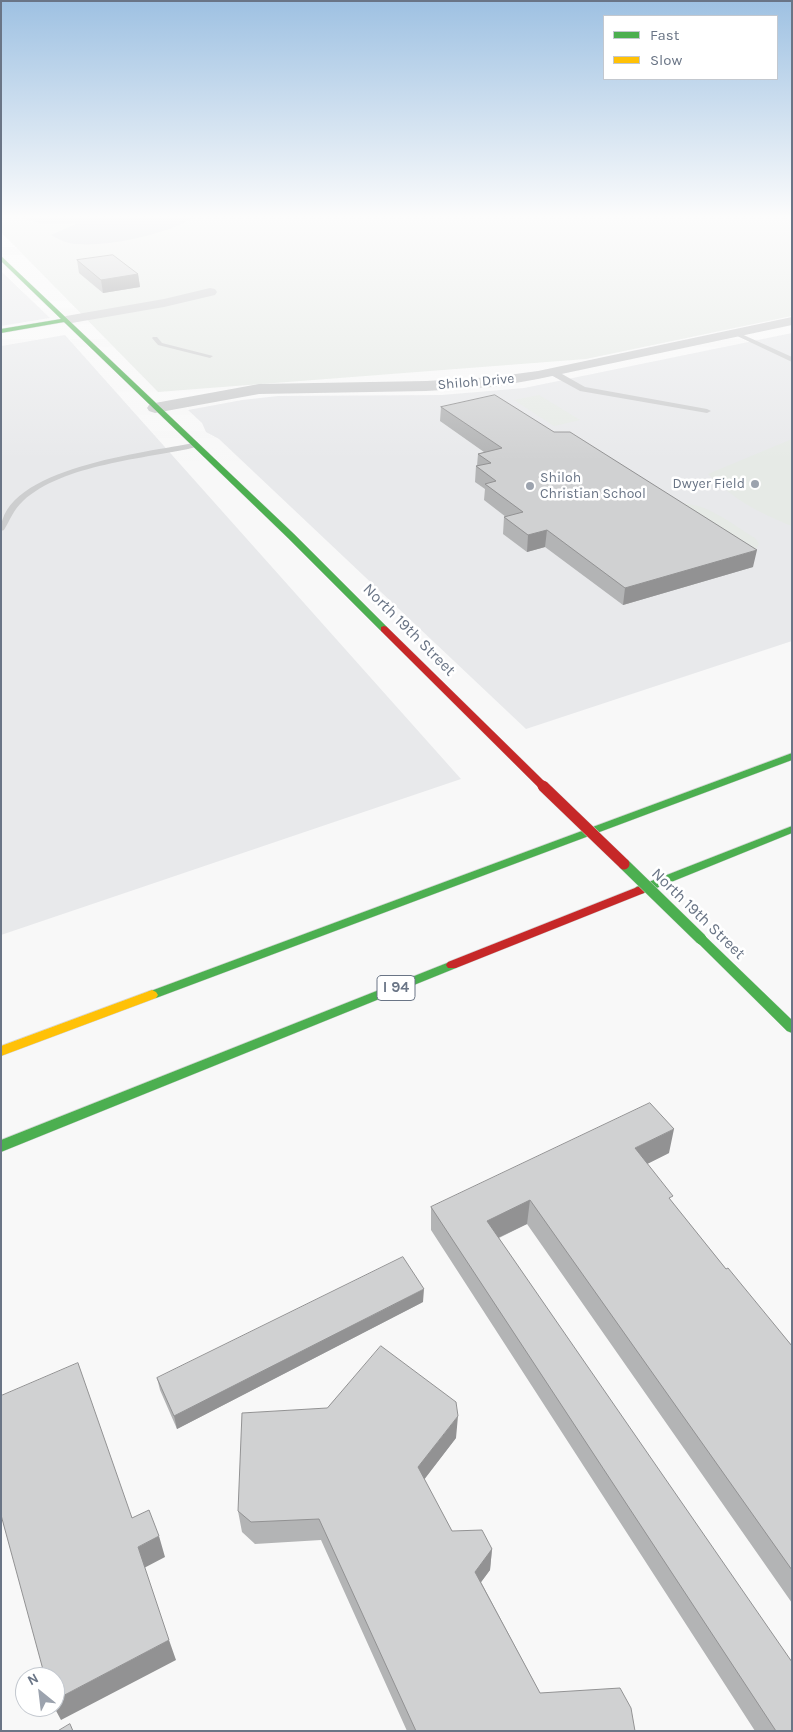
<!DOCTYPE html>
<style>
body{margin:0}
#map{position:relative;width:793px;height:1732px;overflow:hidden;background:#f8f8f8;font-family:Karla,sans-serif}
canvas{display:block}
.frame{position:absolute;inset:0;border:2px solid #6a7586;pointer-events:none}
.legend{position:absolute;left:603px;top:15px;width:175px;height:65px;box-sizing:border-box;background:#fff;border:1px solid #c3c8cf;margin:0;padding:6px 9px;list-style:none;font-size:15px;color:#6a7586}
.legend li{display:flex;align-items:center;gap:10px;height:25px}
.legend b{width:25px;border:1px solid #c3c8cf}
.north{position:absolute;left:15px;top:1667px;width:50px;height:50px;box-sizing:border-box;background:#fff;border:1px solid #c3c8cf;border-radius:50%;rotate:331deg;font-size:14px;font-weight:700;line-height:20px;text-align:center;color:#6a7586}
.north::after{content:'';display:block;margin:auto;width:18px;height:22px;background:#9ca3ae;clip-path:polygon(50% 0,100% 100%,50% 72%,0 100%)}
</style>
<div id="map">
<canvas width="793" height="1732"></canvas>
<div class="frame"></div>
<ul class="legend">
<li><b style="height:6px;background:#4caf50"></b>Fast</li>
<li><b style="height:6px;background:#ffc107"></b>Slow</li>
</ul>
<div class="north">N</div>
</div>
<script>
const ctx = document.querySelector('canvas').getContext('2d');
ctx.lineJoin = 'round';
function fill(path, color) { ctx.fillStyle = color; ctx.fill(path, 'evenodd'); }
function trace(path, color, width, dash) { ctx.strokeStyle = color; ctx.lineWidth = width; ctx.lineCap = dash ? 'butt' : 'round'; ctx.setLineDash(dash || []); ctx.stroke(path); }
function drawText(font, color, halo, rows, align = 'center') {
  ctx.font = font + ' Karla,sans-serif'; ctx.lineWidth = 5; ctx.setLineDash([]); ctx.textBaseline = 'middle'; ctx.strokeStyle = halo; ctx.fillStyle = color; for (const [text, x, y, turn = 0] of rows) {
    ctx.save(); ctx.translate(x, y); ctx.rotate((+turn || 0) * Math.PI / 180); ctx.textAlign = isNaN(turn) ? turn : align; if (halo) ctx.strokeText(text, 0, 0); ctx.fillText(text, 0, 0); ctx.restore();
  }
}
const built = new Path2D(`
 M1 271 50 318 1 326Z
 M792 333V641L526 729 219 439 206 432 202 423 188 410 242 400 278 396 442 395 524 388Z
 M65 335 461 779 1 935V346Z`);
const green = new Path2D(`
 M1 218H792V316L586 359 158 392 1 232Z
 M539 395 580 420 554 426 514 400Z
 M792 439V526C757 512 735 500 708 474Z
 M677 503C708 503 730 523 755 538L759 544 756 549 751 551Z`);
const water = new Path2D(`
 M22 218H193C165 235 101 249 69 243 63 242 57 238 51 235L78 223 42 224Z`);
const lane = new Path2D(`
 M733 332H737L792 357V362L733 334Z
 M153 337H157L162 343 213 356 210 358 158 345 152 338Z
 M549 370H555L585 387 707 409 711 411 707 413 580 391 549 374Z
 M194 443H197V447C145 459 63 464 23 501 14 509 10 520 4 530L1 531C1 468 148 452 194 443Z`);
const street = new Path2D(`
 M210 288 215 289 217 292 215 295 164 307 66 324 59 320 66 316 164 299Z
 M792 317V325L538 379 493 387 426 391 259 394 155 413 149 411 147 408 149 405 155 403 259 384 426 381 493 377 538 371Z`);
const fast = new Path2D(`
 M1 256 294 534 387 627V631H381L288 538 64 322 1 333V329L61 319 1 261Z
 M792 753V760L156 998H148L146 995 148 992Z
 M792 826V833L644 893 640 894 634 890 636 887Z
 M701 935 705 936 792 1020V1033L787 1031 697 942 695 939 697 936Z
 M452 961 456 962 458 965 456 968 1 1152V1140Z`);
const slow = new Path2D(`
 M152 990 156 992 158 995 156 998 1 1056V1046Z`);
const jam = new Path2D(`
 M384 626 387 627 547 784 548 786 547 788H539L381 631V627Z
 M640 886 646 890 644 893 456 968H448L446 965 448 962Z`);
const fastBridge = new Path2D(`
 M624 864 701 939`);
const jamBridge = new Path2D(`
 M543 786 624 864`);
const wall = new Path2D(`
 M77 260 138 274 140 287 103 293 79 273Z
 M441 407 753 567 623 605 545 547 527 552 503 534 504 517H506L484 500 485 489 475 482 476 466H477L478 454 484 452 440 421Z
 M669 1153 647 1164 671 1201 726 1269 792 1346V1603L527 1224 499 1238 792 1731H755L431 1230V1207Z
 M423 1302 177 1429 160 1390 157 1378Z
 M456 1438 424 1479 452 1531 492 1549 490 1570 481 1582 540 1693 635 1731H407L321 1540 255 1544 242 1532 238 1511Z`);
const shadedWall = new Path2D(`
 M138 274 140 287 103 293 101 280Z
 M547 530 545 547 527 552 528 535Z
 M757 550 753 567 623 605 625 588Z
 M674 1129 669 1153 631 1172 635 1148Z
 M530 1200 527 1224 485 1244 487 1221Z
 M424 1289 423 1302 177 1429 174 1416Z
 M458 1416 456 1438 417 1489 418 1467Z
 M159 1536 165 1557 144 1568 138 1547Z
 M492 1549 490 1570 473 1593 475 1572Z
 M169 1640 176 1660 61 1720 54 1707 55 1700Z`);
const building = new Path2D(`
 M113 255 138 274 101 280 77 260Z
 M495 395 554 432H570L757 550 625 588 547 530 528 535 504 517 523 512 485 484 496 481 476 466 491 463 478 454 502 448 441 407Z
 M650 1103 674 1129 635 1148 673 1196 669 1198 726 1269 728 1268 792 1346V1570L530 1200 487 1221 792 1662V1731H776L431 1207Z
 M403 1257 424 1289 174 1416 157 1378Z
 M381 1346 456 1402 458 1416 418 1467 452 1531 482 1530 492 1549 475 1572 540 1693 620 1688 631 1708 635 1731H416L319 1519 251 1522 238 1511 242 1413 327 1408Z
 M78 1363 132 1518 149 1510 159 1536 138 1547 169 1640 55 1700V1677H45L1 1515V1396Z
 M70 1724 73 1731H58Z`);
const markers = [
 [755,484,5,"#9ca3ae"],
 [530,486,5,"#9ca3ae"]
];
const farStreetnames = [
 ["Shiloh Drive",476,382,-5]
];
const farPoinames = [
 ["Shiloh",540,478],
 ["Christian School",540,494],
 ["Dwyer Field",745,484,"right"]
];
const shields = [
 [396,988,38]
];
const shieldNames = [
 ["I 94",396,988]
];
const streetNames = [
 ["North 19th Street",409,630,45],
 ["North 19th Street",698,914,44]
];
fill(built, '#e8e9eb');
fill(green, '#e6eae6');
fill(water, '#cfd4d8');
trace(fast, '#d5d6d7', 1);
trace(slow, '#d5d6d7', 1);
trace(jam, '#d5d6d7', 1);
fill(lane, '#cdcecf');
fill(street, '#cdcecf');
fill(fast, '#4caf50');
fill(slow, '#ffc107');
fill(jam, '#c62828');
trace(fastBridge, '#d5d6d7', 12, []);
trace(jamBridge, '#d5d6d7', 12, []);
trace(fastBridge, '#4caf50', 11);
trace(jamBridge, '#c62828', 11);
fill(wall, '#b3b4b5');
fill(shadedWall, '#929293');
fill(building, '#d0d1d2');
trace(building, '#929293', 1);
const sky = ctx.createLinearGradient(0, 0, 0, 461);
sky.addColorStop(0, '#9ec1e2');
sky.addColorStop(0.47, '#fcfcfc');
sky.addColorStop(1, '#fcfcfc00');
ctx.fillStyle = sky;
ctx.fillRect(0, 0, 793, 461);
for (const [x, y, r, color] of markers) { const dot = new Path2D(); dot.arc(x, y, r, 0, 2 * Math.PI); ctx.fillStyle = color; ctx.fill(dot); trace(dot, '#fff', 2); }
drawText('14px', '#6a7586', '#fff', farStreetnames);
drawText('14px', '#6a7586', '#fff', farPoinames, 'left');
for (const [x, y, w] of shields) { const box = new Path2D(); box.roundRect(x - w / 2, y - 12.5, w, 25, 4); ctx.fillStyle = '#fff'; ctx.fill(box); trace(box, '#6a7586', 1); }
drawText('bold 15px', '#6a7586', null, shieldNames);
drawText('16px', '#6a7586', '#fff', streetNames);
</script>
